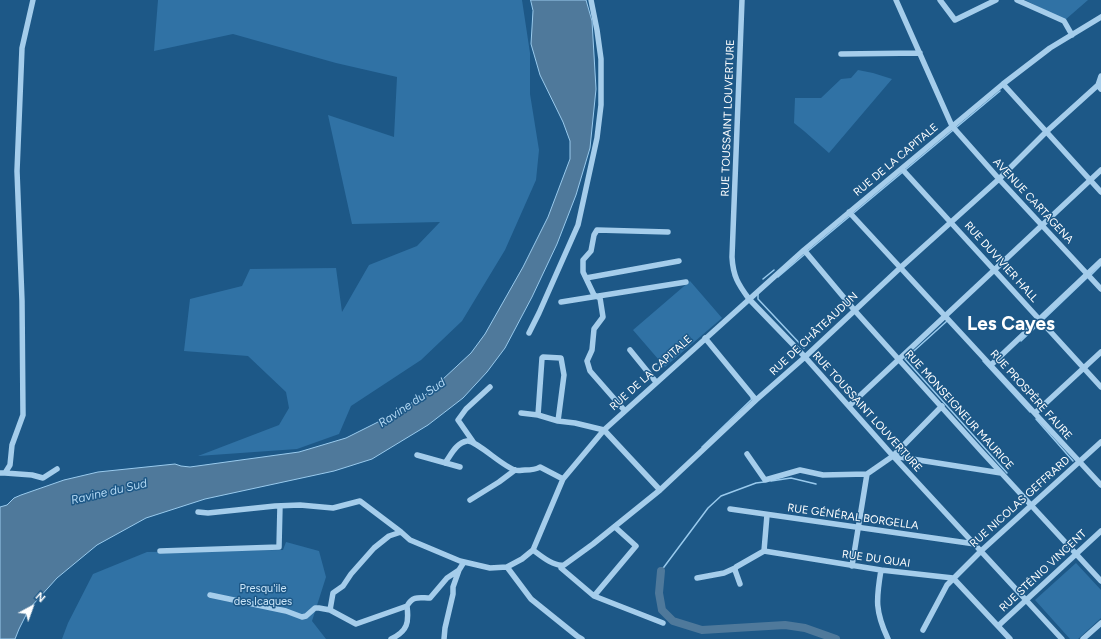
<!DOCTYPE html>
<meta charset="utf-8">
<style>
body{margin:0}
#map{position:relative;width:1101px;height:639px;overflow:hidden;background:#1d5887;font-family:Figtree,sans-serif}
canvas{display:block}
.north{position:absolute;left:12px;top:587px;width:40px;height:40px;-webkit-text-stroke:3px #1d5887;paint-order:stroke;rotate:41deg;font-size:11px;font-weight:700;line-height:16px;text-align:center;color:#fff}
.north::after{content:'';display:block;margin:auto;width:14px;height:18px;background:#fff;clip-path:polygon(50% 0,100% 100%,50% 72%,0 100%)}
</style>
<div id="map">
<canvas width="1101" height="639"></canvas>
<div class="north">N</div>
</div>
<script>
const ctx = document.querySelector('canvas').getContext('2d');
ctx.lineJoin = 'round';
function fill(path, color) { ctx.fillStyle = color; ctx.fill(path, 'evenodd'); }
function trace(path, color, width, dash) { ctx.strokeStyle = color; ctx.lineWidth = width; ctx.lineCap = dash ? 'butt' : 'round'; ctx.setLineDash(dash || []); ctx.stroke(path); }
function drawText(font, color, halo, rows, align = 'center') {
  ctx.font = font + ' Figtree,sans-serif'; ctx.lineWidth = 3; ctx.setLineDash([]); ctx.textBaseline = 'middle'; ctx.strokeStyle = halo; ctx.fillStyle = color; for (const [text, x, y, turn = 0] of rows) {
    ctx.save(); ctx.translate(x, y); ctx.rotate((+turn || 0) * Math.PI / 180); ctx.textAlign = isNaN(turn) ? turn : align; if (halo) ctx.strokeText(text, 0, 0); ctx.fillText(text, 0, 0); ctx.restore();
  }
}
const green = new Path2D(`
 M158 0H522L530 53V94L539 150 536 180 505 250 462 321 421 360 351 406 339 434 297 449 198 456 279 425 289 408 286 392 248 356 184 351 190 299 242 286 250 269 336 268 342 312 369 265 417 246 440 222 352 224 328 115 394 137 397 77 336 63 233 34 154 51Z
 M1025 0H1088L1065 20Z
 M858 70 873 73 892 79 829 153 804 131 794 123 795 98H821L841 79 851 78Z
 M690 281 722 318 665 367 633 330Z
 M286 542 319 551 326 577 312 621 326 639H62L68 623 93 574 147 552 283 550Z
 M1076 563 1101 590V618L1078 639H1070L1035 600Z`);
const water = new Path2D(`
 M531 0H586L592 21 596 89 590 148 576 195 557 244 532 297 505 348 487 372 463 398 428 425 372 459 334 471 205 499 146 518 97 545 57 578 29 609 19 629 15 639H0V507L7 505 14 498 21 495 64 480 98 472 175 464 181 466 190 467 299 452 346 438 390 416 428 393 471 353 485 334 523 267 548 217 570 159V141L563 122 540 75 531 44 533 11Z`);
const stream = new Path2D(`
 M808 251 1000 91
 M1091 275 1101 265
 M778 277 805 254
 M763 279 774 270
 M758 294V299L804 348
 M1043 320 1088 277
 M947 321 905 359 1007 473
 M1021 341 1040 323
 M983 361 1030 412
 M1036 419 1073 461
 M702 447 752 399 751 398
 M771 481 791 478 816 484
 M661 571 708 508 721 496 756 483 764 482`);
const river = new Path2D(`
 M661 571 659 593 662 610 673 621 702 630 785 625 805 628 836 639`);
const minor = new Path2D(`
 M742 0 732 257C733 276 738 284 749 299L805 357 893 456 1062 639
 M896 0 952 126 999 179 1101 289
 M940 0 955 20 996 0
 M1017 0 1064 21 1072 35
 M841 54 920 53
 M1101 76 1098 85 1101 89
 M1003 84 1101 192
 M902 169 1101 387
 M849 212 1101 485
 M804 250 856 312 982 452 1101 581
 M586 278 679 261
 M561 302 686 282
 M529 333 539 313 578 225 597 138 601 105V59L597 30 591 0
 M705 338 756 400
 M630 350 656 382
 M991 365 1101 261
 M849 406 1101 170
 M625 411 590 371 587 361 592 350 594 329 603 317 600 298 594 295 583 272V260L591 251 594 235 597 230 668 232
 M521 413 538 415 558 421 575 423 604 430 660 490
 M1035 413 1101 352
 M538 415 542 358 543 357 561 358 564 375 558 421
 M474 443 458 420 466 409 490 387
 M747 454 765 480 800 470 823 475 867 474 893 456 942 406
 M417 455 460 467
 M893 456 1001 473
 M445 463C451 455 456 443 467 441 476 440 503 467 515 470 518 471 522 470 525 470 530 470 535 470 540 467L563 479
 M0 473H5L10 465 12 445 23 415 22 301 17 171 22 48 33 0
 M5 473 32 475 43 478 57 469
 M470 500 499 482 515 470
 M730 509 975 544
 M198 512 208 513 275 506 300 505 333 508 360 501 401 532 410 540 460 561 490 568 507 567 522 559 533 550 563 479 604 430 804 250 1003 84 1050 48 1101 17
 M533 550C541 556 554 567 564 565L593 544 660 490 756 400 805 357 900 268 999 179 1046 132 1098 85
 M160 551 279 547 280 506
 M764 551 767 515
 M561 566V568L594 596 663 623
 M852 566 867 474
 M507 567 531 599 577 636 582 639
 M881 570C876 600 875 611 888 639
 M697 578 724 573 735 568
 M740 584 735 570 736 567 764 551 881 570 953 578 1010 639
 M210 595 286 611 302 617 306 616 315 608H319L330 610 356 624 407 606
 M594 596 636 546 615 527
 M330 610 333 593 343 586 351 574 374 548 389 536 401 532
 M998 626 1101 531
 M923 630 947 585 981 551 1101 442
 M391 639C408 631 409 622 407 606 413 595 420 598 430 598L447 578 459 570
 M444 639 445 628 453 594V587L459 570 464 562
 M1083 639 1101 623`);
const streetNames = [
 ["RUE TOUSSAINT LOUVERTURE",728,118,-88],
 ["RUE DE LA CAPITALE",896,160,-40],
 ["AVENUE CARTAGENA",1033,201,47],
 ["RUE DUVIVIER HALL",1001,262,48],
 ["RUE DE CHÂTEAUDUN",814,334,-43],
 ["RUE DE LA CAPITALE",651,373,-42],
 ["RUE PROSPÈRE FAURE",1031,395,48],
 ["RUE MONSEIGNEUR MAURICE",959,410,48],
 ["RUE TOUSSAINT LOUVERTURE",867,412,48],
 ["RUE NICOLAS GEFFRARD",1020,502,-42],
 ["RUE GÉNÉRAL BORGELLA",853,517,8],
 ["RUE DU QUAI",876,559,8],
 ["RUE STÉNIO VINCENT",1043,571,-43]
];
const parkNames = [
 ["Presqu'ile",263,589],
 ["des Icaques",263,602]
];
const waterNames = [
 ["Ravine du Sud",412,403,-34],
 ["Ravine du Sud",109,492,-13]
];
const townNames = [
 ["Les Cayes",1011,324]
];
fill(green, '#3072a5');
fill(water, '#4f799b');
trace(water, '#99caed', 1);
trace(stream, '#99caed', 1.5);
trace(river, '#4f799b', 8);
trace(minor, '#a5cdeb', 5.5);
drawText('11px', '#fff', '#1d5887', streetNames);
drawText('11px', '#cae5f8', '#1d5887', parkNames);
drawText('italic 12px', '#b1d7f3', '#1d5887', waterNames);
drawText('bold 19px', '#fff', '#1d5887', townNames);
</script>
